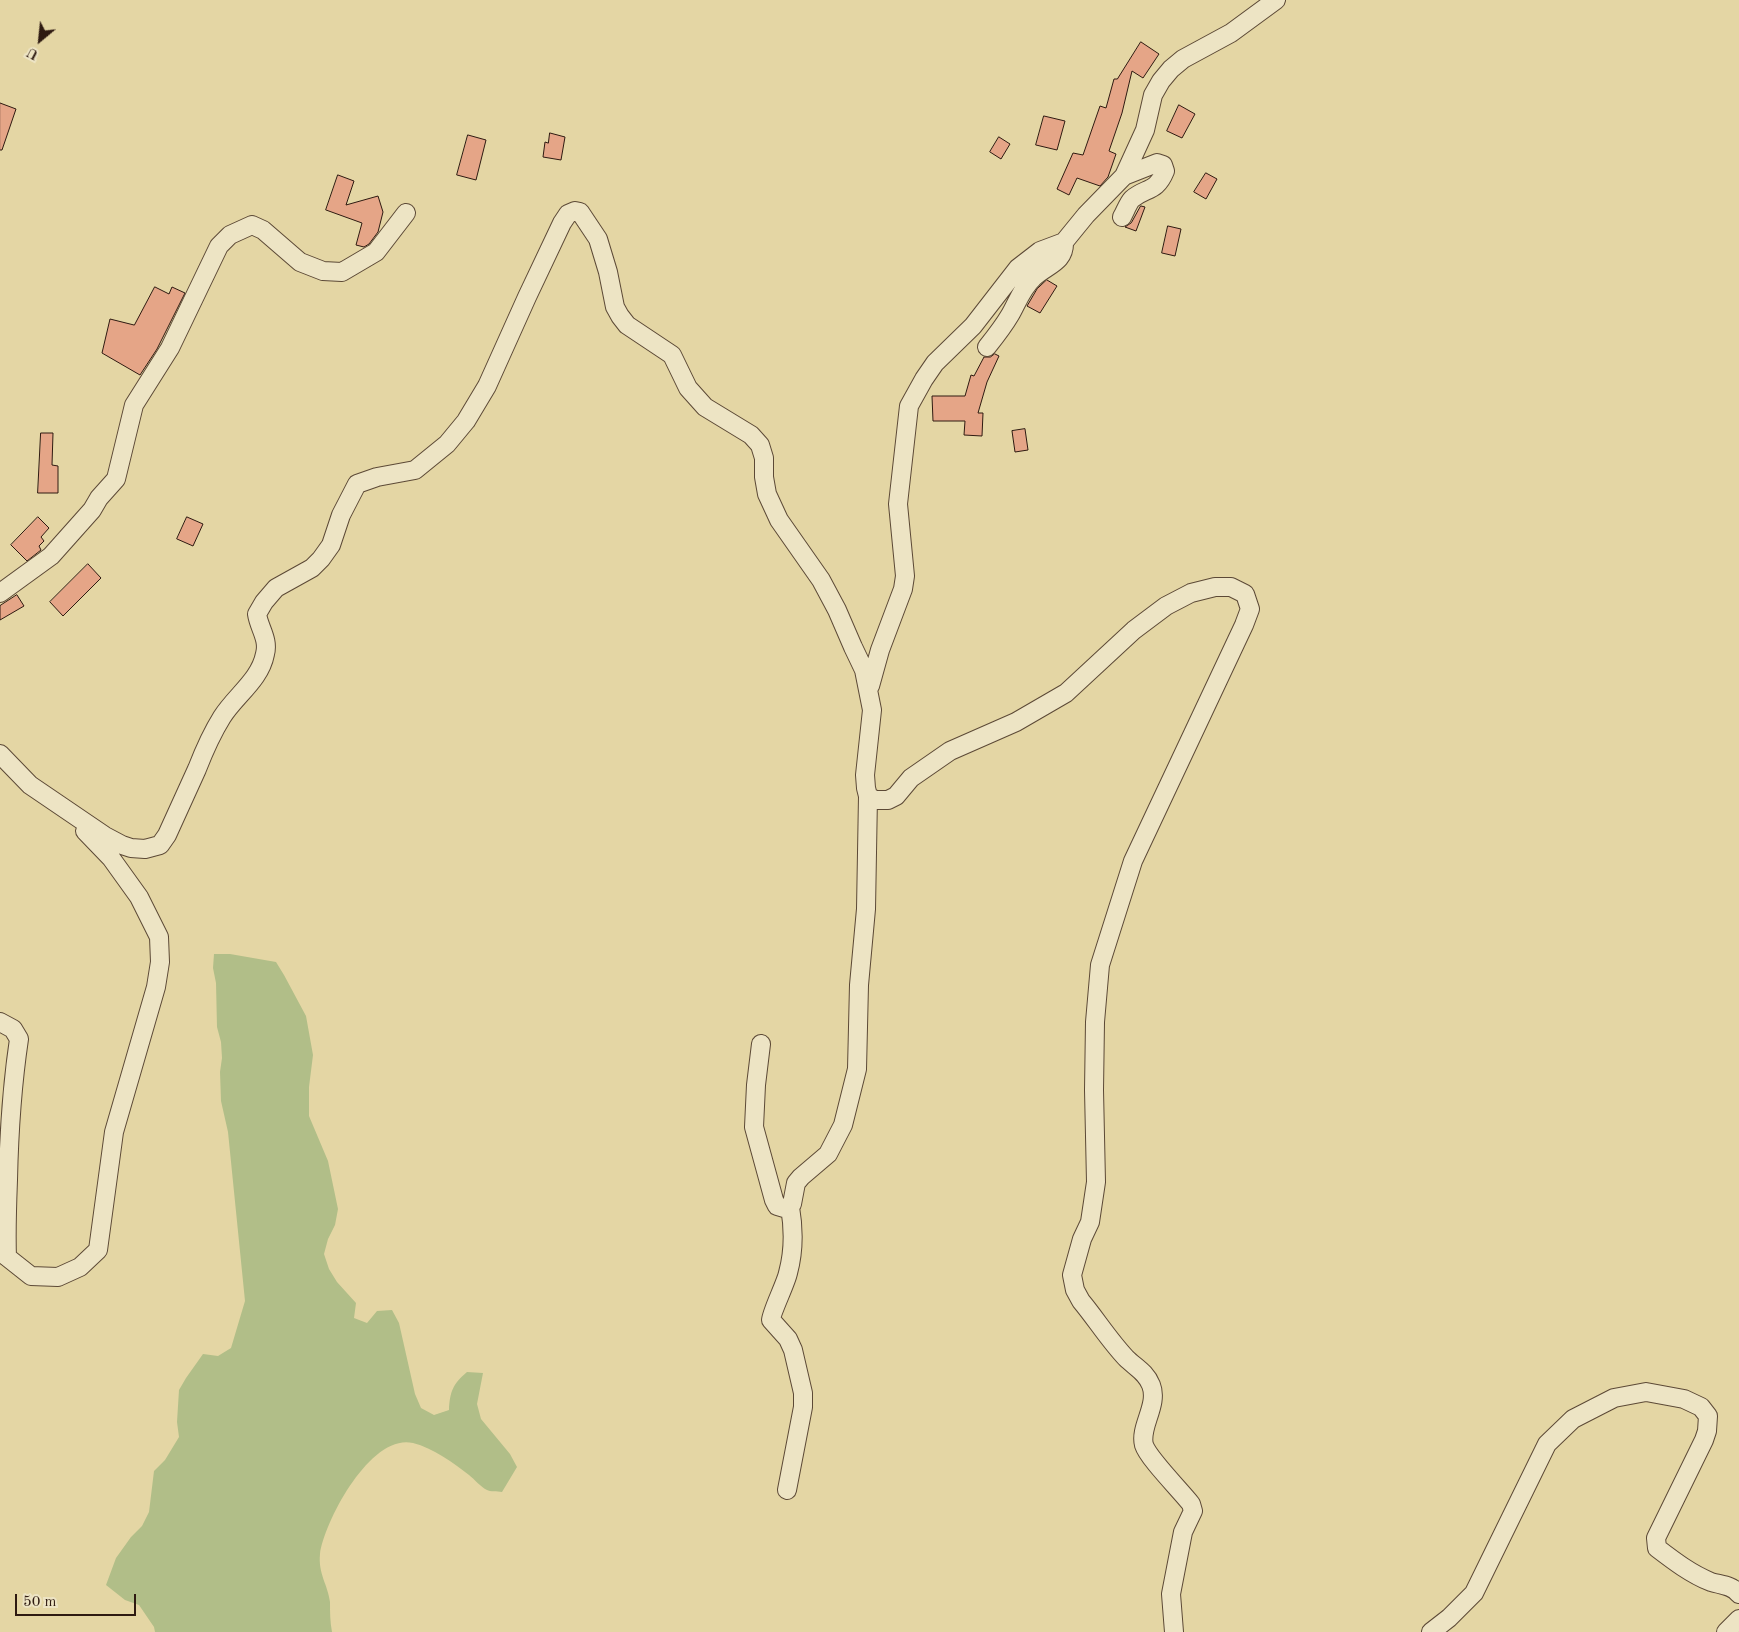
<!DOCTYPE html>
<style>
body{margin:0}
#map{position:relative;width:1739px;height:1632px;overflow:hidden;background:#e4d6a4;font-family:"Old Standard TT",serif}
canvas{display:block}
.north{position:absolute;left:15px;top:15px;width:50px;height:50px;-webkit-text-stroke:4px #ede4c4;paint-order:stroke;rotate:208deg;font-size:14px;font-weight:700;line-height:20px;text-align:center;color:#2e1a11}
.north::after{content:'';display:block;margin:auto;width:18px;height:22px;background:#2e1a11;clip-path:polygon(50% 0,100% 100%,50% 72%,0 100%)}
.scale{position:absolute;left:15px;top:1594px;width:121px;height:22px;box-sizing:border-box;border:2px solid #2e1a11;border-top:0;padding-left:6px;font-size:15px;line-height:18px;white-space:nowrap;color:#2e1a11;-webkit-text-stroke:4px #ede4c4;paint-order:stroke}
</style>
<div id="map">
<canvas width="1739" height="1632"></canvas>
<div class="north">U</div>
<div class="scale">50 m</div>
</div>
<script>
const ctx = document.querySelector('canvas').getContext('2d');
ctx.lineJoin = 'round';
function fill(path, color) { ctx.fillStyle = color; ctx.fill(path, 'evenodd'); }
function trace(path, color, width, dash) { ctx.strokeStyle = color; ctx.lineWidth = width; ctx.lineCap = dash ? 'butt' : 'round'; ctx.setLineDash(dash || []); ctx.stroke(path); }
const green = new Path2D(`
 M214 954H230L276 962 284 975 306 1016 313 1055 309 1087V1116L328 1161 338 1209 335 1225 328 1239 324 1254 329 1269 337 1282 356 1303 354 1318 367 1323 377 1311 392 1310 399 1323 415 1394 421 1408 434 1415 449 1410C450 1391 453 1384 467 1372L483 1373 477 1404 481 1419 510 1454 517 1467 502 1492C497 1491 490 1492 487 1490 481 1487 474 1479 469 1475 454 1463 433 1448 413 1443 371 1433 325 1520 320 1554 318 1574 328 1585 330 1602 330 1612 330 1622 332 1632H155L154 1627 139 1605 125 1600 106 1585 116 1558 131 1537 142 1526 149 1512 154 1471 165 1460 179 1437 177 1422 179 1390 186 1378 203 1354 218 1356 231 1348 245 1301 228 1132 221 1101 220 1072 222 1058 221 1042 217 1027 216 983 213 968Z`);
const building = new Path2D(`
 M1141 42 1159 54 1143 78 1132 71 1122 113 1109 151 1116 154 1108 177 1100 186 1077 178 1069 195 1057 189 1073 153 1083 155 1100 106 1106 108 1114 79H1117Z
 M0 103 16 109 2 150H0Z
 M1179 105 1195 114 1182 138 1167 131Z
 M1044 116 1065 121 1057 150 1036 145Z
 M550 133 565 137 561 160 543 157 545 142 548 143Z
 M468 135 486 140 476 180 457 175Z
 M999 137 1010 144 1001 159 990 152Z
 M1206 173 1217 179 1206 199 1194 192Z
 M338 175 354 181 346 205 378 196 383 212 378 232 369 244 364 247 356 245 362 223 326 210Z
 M1141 206 1145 207 1136 231 1125 227 1131 223Z
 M1168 226 1181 229 1175 256 1162 253Z
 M1047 280 1057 286 1040 313 1027 306 1037 289Z
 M155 287 169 294 172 287 185 293 157 349 140 375 102 353 110 319 134 325Z
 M995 354 999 356 987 382 978 413H983L982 436 964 435 965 421H933L932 396H965L971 375 974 376 984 357H990Z
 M1025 429 1028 450 1015 452 1012 431Z
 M41 433H53L52 465 58 466V493H38Z
 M38 517 49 528 41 537 44 541 39 546 41 550 27 561 11 545Z
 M187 517 203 524 193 546 177 539Z
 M88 564 101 578 63 616 50 602Z
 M17 595 24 606 0 620V606Z`);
const minor = new Path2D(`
 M1122 217C1125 212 1128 203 1132 199 1146 187 1156 193 1165 171L1163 165 1157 163 1124 176
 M987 347C995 337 1003 327 1010 315 1017 303 1022 288 1033 278 1046 265 1065 263 1064 242
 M0 593 51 556 92 510 99 498 116 479 134 405 170 348 219 246 230 235 252 225 263 230 300 262 323 271 342 272 376 252 406 213
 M870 686 880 650 903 589 905 576 898 504 909 406 924 379 935 363 973 326 1018 268 1040 251 1064 242 1086 215 1124 176 1145 130 1153 95 1161 81 1171 69 1183 59 1231 33 1276 0
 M0 754 30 785 105 836 122 845 131 848 145 849 160 845 167 835C177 813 187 791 197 769 204 751 212 733 222 717 236 695 260 680 265 654 269 639 259 628 257 614L264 602 276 588 312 568 321 559 331 545 341 515 357 484 377 477 415 470 447 444 466 421 487 386 527 297 562 223 568 214 575 211 580 212 598 239 608 272 615 307 620 316 627 325 672 355 688 388 705 407 751 435 760 445 764 458V477L767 494 779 520 821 580 837 610 853 647 864 670 872 710 865 775 866 788 868 796 875 800H888L896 796 911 778 950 751 1016 722 1066 693 1134 630 1166 606 1191 593 1215 587H1231L1245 594 1250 609 1244 625 1133 861 1100 965 1095 1022 1094 1090 1096 1182 1090 1222 1082 1239 1072 1275 1075 1290 1081 1301C1096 1319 1109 1340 1126 1358 1135 1367 1146 1372 1151 1385 1159 1405 1139 1427 1144 1445 1148 1458 1181 1491 1191 1504L1193 1511 1183 1532 1171 1594 1174 1632
 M0 1022 13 1029 19 1039C12 1086 9 1133 8 1180 7 1206 6 1231 7 1257L31 1276 58 1277 80 1267 98 1250 114 1132 156 987 160 962 159 937 139 897 111 858 85 831
 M761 1044 756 1085 754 1127 774 1200 777 1206 787 1209 792 1204 796 1183 801 1177 828 1154 843 1125 857 1069 859 985 866 909 868 796
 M787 1490 803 1407V1393L793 1350 788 1339 771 1320C771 1313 786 1283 788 1273 794 1251 794 1230 790 1207
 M1431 1632 1449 1618 1474 1593 1547 1444 1573 1419 1614 1398 1646 1392 1684 1399 1701 1407 1708 1416 1707 1431 1704 1440 1656 1538 1657 1548C1674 1561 1691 1574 1711 1582 1721 1585 1732 1585 1739 1594
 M1726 1632 1739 1619`);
fill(green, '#b1be88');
fill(building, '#e5a587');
trace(building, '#2e1a11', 1);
trace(minor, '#5c4936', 20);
trace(minor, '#ede4c4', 18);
</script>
